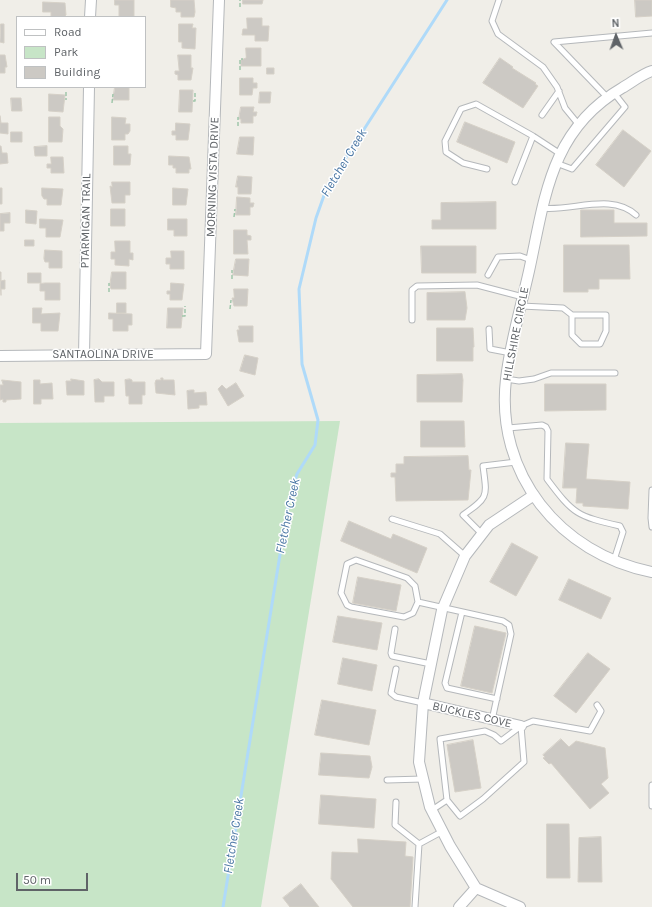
<!DOCTYPE html>
<style>
body{margin:0}
#map{position:relative;width:652px;height:907px;overflow:hidden;background:#f0eee8;font-family:Karla,sans-serif}
canvas{display:block}
.legend{position:absolute;left:16px;top:16px;width:130px;height:72px;box-sizing:border-box;background:#fff;border:1px solid #bfc1c2;margin:0;padding:5px 7px;list-style:none;font-size:12px;color:#5f6367}
.legend li{display:flex;align-items:center;gap:8px;height:20px}
.legend b{width:20px;border:1px solid #bfc1c2}
.north{position:absolute;left:596px;top:16px;width:40px;height:40px;-webkit-text-stroke:3px #fff;paint-order:stroke;rotate:358deg;font-size:11px;font-weight:700;line-height:16px;text-align:center;color:#5f6367}
.north::after{content:'';display:block;margin:auto;width:14px;height:18px;background:#5f6367;clip-path:polygon(50% 0,100% 100%,50% 72%,0 100%)}
.scale{position:absolute;left:16px;top:873px;width:72px;height:18px;box-sizing:border-box;border:2px solid #5f6367;border-top:0;padding-left:5px;font-size:12px;line-height:14px;white-space:nowrap;color:#5f6367;-webkit-text-stroke:3px #fff;paint-order:stroke}
</style>
<div id="map">
<canvas width="652" height="907"></canvas>
<ul class="legend">
<li><b style="height:5px;background:#fff"></b>Road</li>
<li><b style="height:11px;background:#c7e5c7"></b>Park</li>
<li><b style="height:11px;background:#ccc9c4"></b>Building</li>
</ul>
<div class="north">N</div>
<div class="scale">50 m</div>
</div>
<script>
const ctx = document.querySelector('canvas').getContext('2d');
ctx.lineJoin = 'round';
function fill(path, color) { ctx.fillStyle = color; ctx.fill(path, 'evenodd'); }
function trace(path, color, width, dash) { ctx.strokeStyle = color; ctx.lineWidth = width; ctx.lineCap = dash ? 'butt' : 'round'; ctx.setLineDash(dash || []); ctx.stroke(path); }
function drawText(font, color, halo, rows, align = 'center') {
  ctx.font = font + ' Karla,sans-serif'; ctx.lineWidth = 3; ctx.setLineDash([]); ctx.textBaseline = 'middle'; ctx.strokeStyle = halo; ctx.fillStyle = color; for (const [text, x, y, turn = 0] of rows) {
    ctx.save(); ctx.translate(x, y); ctx.rotate((+turn || 0) * Math.PI / 180); ctx.textAlign = isNaN(turn) ? turn : align; if (halo) ctx.strokeText(text, 0, 0); ctx.fillText(text, 0, 0); ctx.restore();
  }
}
const green = new Path2D(`
 M340 421 261 907H0V423Z`);
const stream = new Path2D(`
 M223 907 289 499 297 474 315 445 318 420 302 364 299 289 316 218 327 187 447 0`);
const building = new Path2D(`
 M115 0H134V17H119V5H115Z
 M171 0H194L195 12 194 17H181V12H176V8L171 7Z
 M243 0H263L262 4H243Z
 M635 0H652V16L636 17Z
 M43 2 65 3 66 15 64 17H51V12H43Z
 M247 18H262V26H269L268 41H255V35H242L243 29H247Z
 M1 24H4V43L0 42Z
 M179 24H193L192 28H196L195 49 182 48V42H179Z
 M246 48H261V66H241V60L246 58Z
 M0 55H5L7 67H5V73H0Z
 M178 55H191V68H193L191 80H178V75L175 74V71H179Z
 M500 58 513 67 512 68 536 83 535 84 538 86 523 108 483 83Z
 M267 68H274V74H267Z
 M240 78H253V83H257V88H253L252 95H240Z
 M115 87H129V100H113Z
 M180 90H193L192 112H179Z
 M260 92H271L270 103H259Z
 M49 94 65 95 63 112 49 111Z
 M11 98H21L22 111H12Z
 M241 107H254L253 112H257L256 116H253V123H241V119H239Z
 M0 116 1 123H8V134L0 133Z
 M49 117H60V126L63 129 62 142H49Z
 M112 117 126 118 125 124H130V131L128 134H125V140H112Z
 M465 122 515 142 507 163 457 142Z
 M176 123 190 124 188 140H176V135H172V131H175Z
 M623 130 651 151 624 187 596 165Z
 M11 132H22V142H11Z
 M240 137H254L253 155 237 154Z
 M0 146H1L2 153H7L8 163 0 164Z
 M47 146V156H35L34 147Z
 M114 146H128V154H131L130 165H114Z
 M169 156 189 157 191 169H189V173H176V168H173V165H169Z
 M51 157H63L64 173H51V168H47V164H51Z
 M238 176 252 177 251 194H238V187H236Z
 M112 182H130V195H125V203H112L110 186 112 187Z
 M0 188H2V204H0Z
 M42 188 63 189 61 205H47V199H44L42 196Z
 M173 188 188 189 186 205H173Z
 M237 197 250 198V203H254L253 207H250V215H236Z
 M496 202V229H432V220H441V203Z
 M111 209H125V226H111Z
 M26 210 37 211 36 224 26 223Z
 M581 210H614V223H647V236L581 237Z
 M10 213V223H4V231H0V214Z
 M40 219 63 220 60 237H46V228H40Z
 M168 219H187V236H174V230H168Z
 M234 230H247V235L251 236V240H247L248 254H234Z
 M25 240H34V246H25Z
 M115 241H130V253H133V260L129 259V266L115 265V259H111V252H115Z
 M564 245H629L630 279H599V289H588V292H564Z
 M421 246H476V273H422Z
 M45 250 62 251V268H49V262H45L44 259Z
 M171 251H184V269H170V264H166V258H171Z
 M236 259H249L248 276 233 275Z
 M0 272H1V281L5 280V289H1V295Z
 M112 272H126V289H111L110 285Z
 M28 273H41V283H28Z
 M45 283H60V300H45V291H40V284Z
 M171 283 184 284 182 300H170V294H167V291H170Z
 M234 289H248L247 306H234L232 298H234Z
 M465 292 467 308 465 320H427V293Z
 M117 303H126V313H117Z
 M33 308H42L41 314 60 313 58 331H41V323H33Z
 M168 308H183L181 328H167Z
 M109 313 132 314V325H128V331H113V319H109Z
 M239 326H253V342H239L237 330H239Z
 M437 328H473L474 347H473V361H437Z
 M245 355 258 358 255 375 240 371Z
 M462 374 463 380 462 402H417V375Z
 M161 378H163V380H174L175 395 156 393 155 383 156 380H161Z
 M71 379 84 381V395H67L66 381H71Z
 M99 379 102 382H114V396H104V402H95L94 380Z
 M130 379 132 380V382H145V395H142V404H129V396H126L125 380Z
 M2 380 21 382V399L6 400V402H3V399L0 400V385H3Z
 M34 380H40V384L52 383 53 399H41V404H34Z
 M236 383 244 396 228 406 218 389 222 385 226 389Z
 M545 384H606V410L545 411Z
 M191 390H194V393L206 392 207 405H199V408L188 409 187 391Z
 M421 421H464L465 447H421Z
 M566 443 589 444 586 479 630 482 628 509 583 506V503H576L577 488H563Z
 M468 456 469 470H471L468 500 396 501 395 477H391V473H396V464H404V457Z
 M349 521 391 539 393 534 427 548 417 573 341 541Z
 M512 543 538 557 516 596 490 582Z
 M358 577 401 585 396 611 353 603Z
 M569 579 611 598 601 619 559 600Z
 M338 616 382 623 377 650 333 642Z
 M475 626 506 633 492 693 461 686Z
 M588 653 610 669 576 713 554 696Z
 M343 658 377 665 372 691 338 684Z
 M322 700 376 710 369 745 315 735Z
 M561 739 569 747 576 741 605 748 608 778 601 784 609 793 590 809 551 763 549 764 543 758 545 757 543 755Z
 M473 740 481 788 455 792 447 745Z
 M321 753 370 756 372 767 369 778 319 775Z
 M321 795 376 799 374 828 319 824Z
 M547 824H569L570 878H547Z
 M601 837 602 882H578L579 838Z
 M358 839 406 842 405 856 413 857 410 907H353L331 879 332 852 358 853Z
 M301 884 319 907H290L283 898Z`);
const path = new Path2D(`
 M240 7V0
 M240 70V59H243
 M66 92V100
 M193 101H195V93
 M112 103 113 94
 M238 126V117
 M234 217 235 209
 M232 279V270
 M109 292V283
 M230 309 231 300
 M182 316H185V306`);
const lane = new Path2D(`
 M499 0 492 21 498 34 543 67 557 87 565 108 579 125
 M607 97 554 42 652 33
 M542 115 559 91
 M556 163 572 169 625 107 614 93
 M487 169 463 163 446 152 445 141 461 109 476 104 533 136 562 155
 M515 182 533 136
 M541 208C572 212 611 192 636 215
 M488 275 498 257 520 256 531 260
 M521 306 563 308 572 315V335L581 344H600L606 331V315H572
 M412 320V290L417 286 477 285 523 297
 M489 329 490 349 511 353
 M506 379 519 381 534 379 551 373H615
 M508 428 542 425 546 427 548 431 547 479C574 515 577 516 620 526L623 532 614 560
 M652 490 651 518 652 527
 M392 519 440 534 465 556
 M482 534 463 515C489 497 487 497 483 466L516 462
 M418 602 413 613 404 617 351 607 347 605 341 593 347 564 356 560 407 578 415 586 418 602 503 621 509 625 511 634 492 720
 M462 612 445 683 447 688 497 699
 M395 629 391 653 392 656 431 664
 M396 669 391 693 396 697 423 703
 M387 780 423 779
 M652 785V806
 M447 800 460 816 483 799 524 762 521 726
 M396 802 395 825 419 844
 M432 810 447 800 440 739 485 731 494 735 501 741 521 726 533 721 590 731 601 711 597 705
 M415 907 419 844 443 831`);
const street = new Path2D(`
 M90 17 91 0
 M652 71C642 74 631 83 622 88 550 130 545 198 529 271 521 307 510 343 506 379 495 474 560 554 652 572
 M84 355 89 87
 M0 356 206 354 219 0
 M423 703 521 726
 M459 907 476 888
 M520 907 476 888 450 846 430 807 419 762 423 703 442 610 465 556 489 525 534 495`);
const streetNames = [
 ["MORNING VISTA DRIVE",213,177,-88],
 ["PTARMIGAN TRAIL",86,221,-89],
 ["HILLSHIRE CIRCLE",516,334,-79],
 ["SANTAOLINA DRIVE",103,355],
 ["BUCKLES COVE",472,715,13]
];
const waterNames = [
 ["Fletcher Creek",344,163,-59],
 ["Fletcher Creek",288,516,-78],
 ["Fletcher Creek",234,836,-81]
];
fill(green, '#c7e5c7');
trace(stream, '#afdaf9', 3);
fill(building, '#ccc9c4');
trace(building, '#d5d0c7', 1);
trace(lane, '#b5b8bb', 7);
trace(street, '#b5b8bb', 12);
trace(path, '#a0c6ab', 1.5, [4, 2]);
trace(lane, '#fff', 5);
trace(street, '#fff', 10);
drawText('12px', '#5f6367', '#fff', streetNames);
drawText('italic 13px', '#4875a3', '#fff', waterNames);
</script>
